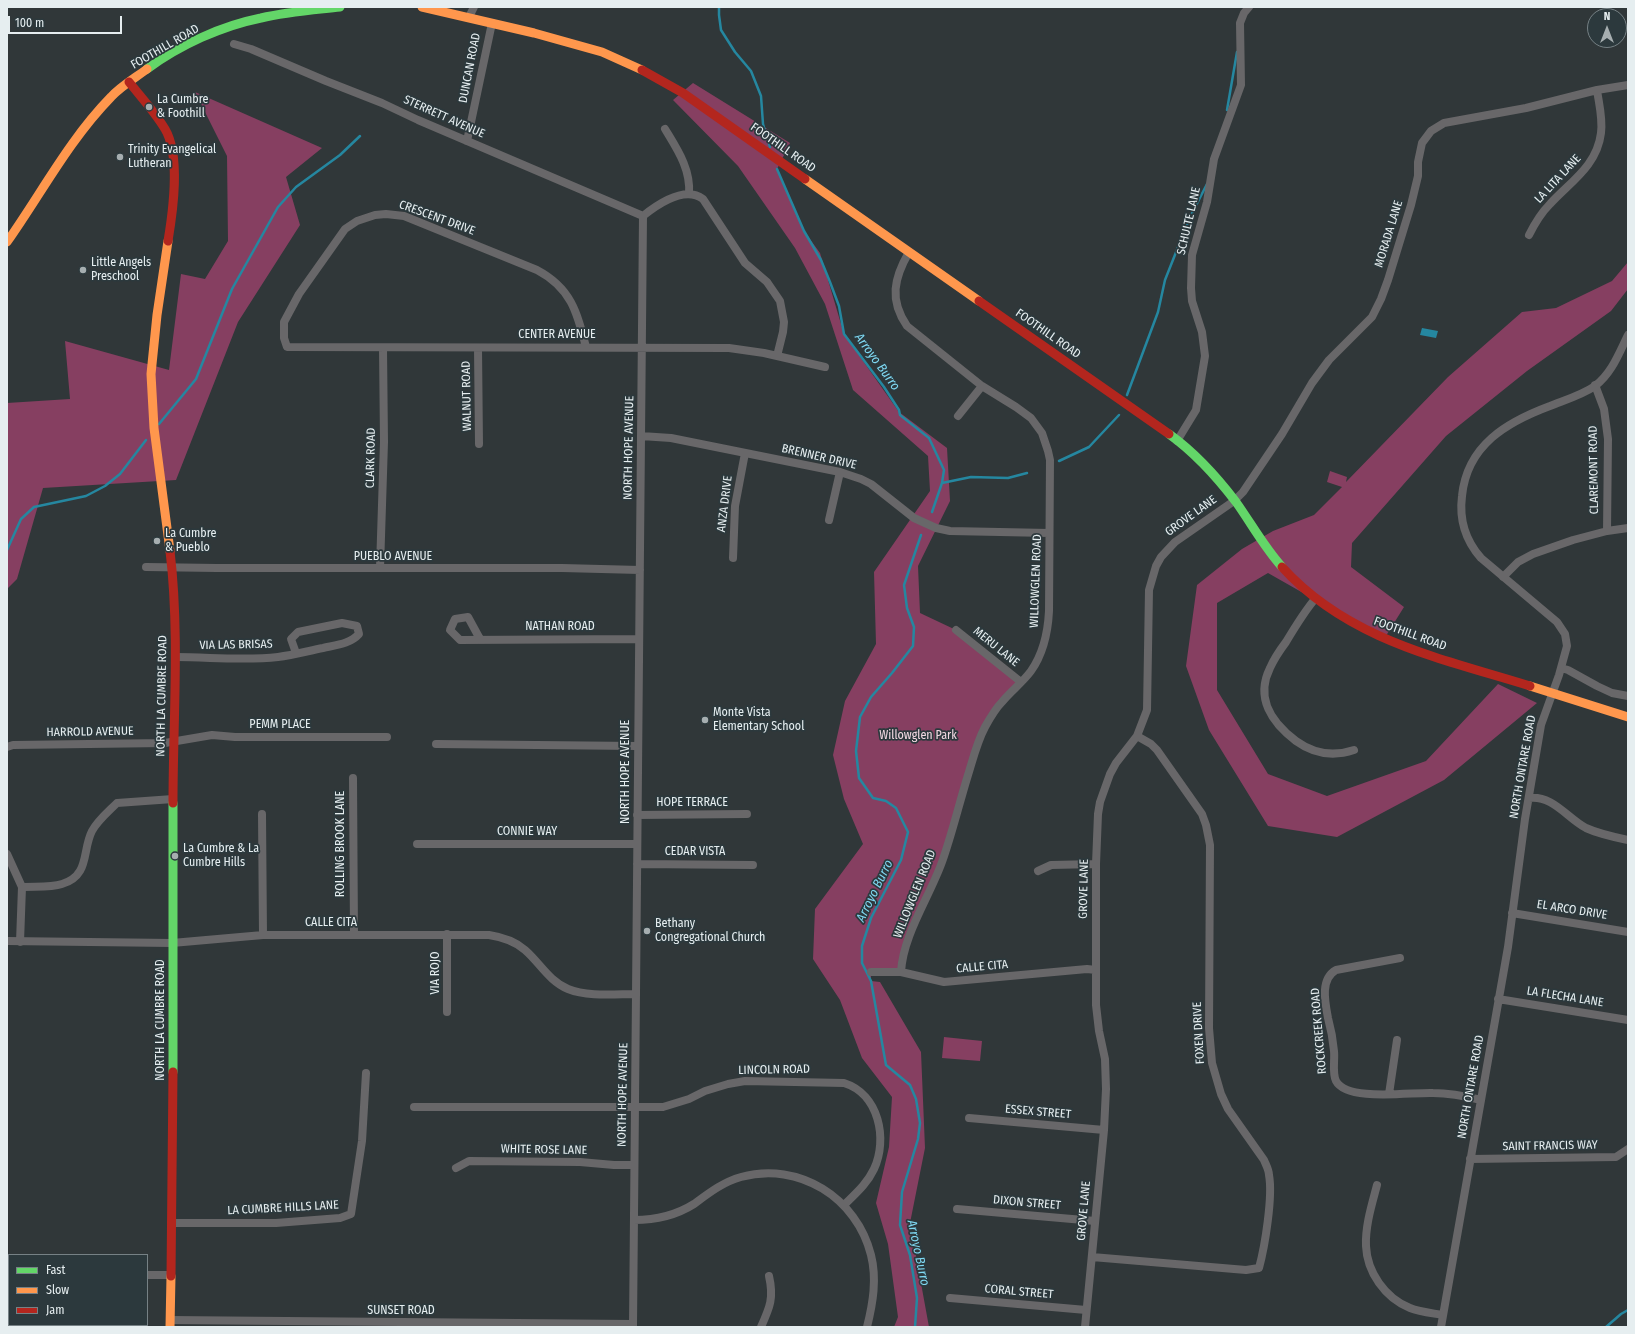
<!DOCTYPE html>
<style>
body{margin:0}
#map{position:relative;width:1635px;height:1334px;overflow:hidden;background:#303739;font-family:"Fira Sans Condensed",sans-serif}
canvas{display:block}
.frame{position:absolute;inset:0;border:8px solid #e6eef0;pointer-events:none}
.legend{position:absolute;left:8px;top:1254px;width:140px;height:72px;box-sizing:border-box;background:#2c393d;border:1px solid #768185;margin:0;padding:5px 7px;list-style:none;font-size:12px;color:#e6eef0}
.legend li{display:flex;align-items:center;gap:8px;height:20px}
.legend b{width:20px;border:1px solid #768185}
.north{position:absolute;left:1587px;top:8px;width:40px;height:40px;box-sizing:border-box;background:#2c393d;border:1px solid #768185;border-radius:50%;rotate:0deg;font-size:11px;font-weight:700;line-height:16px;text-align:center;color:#e6eef0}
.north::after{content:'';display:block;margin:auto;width:14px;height:18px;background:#a6aeb0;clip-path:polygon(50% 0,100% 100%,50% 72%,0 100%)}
.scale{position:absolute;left:8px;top:16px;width:114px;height:18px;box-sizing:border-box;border:2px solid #e6eef0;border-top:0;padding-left:5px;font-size:12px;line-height:14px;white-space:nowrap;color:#e6eef0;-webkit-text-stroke:3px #2c393d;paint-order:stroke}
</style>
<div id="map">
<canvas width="1635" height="1334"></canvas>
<div class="frame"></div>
<ul class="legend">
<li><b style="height:5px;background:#63d668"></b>Fast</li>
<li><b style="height:5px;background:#ff974d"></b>Slow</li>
<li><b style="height:5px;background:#b3261e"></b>Jam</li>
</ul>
<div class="north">N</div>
<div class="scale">100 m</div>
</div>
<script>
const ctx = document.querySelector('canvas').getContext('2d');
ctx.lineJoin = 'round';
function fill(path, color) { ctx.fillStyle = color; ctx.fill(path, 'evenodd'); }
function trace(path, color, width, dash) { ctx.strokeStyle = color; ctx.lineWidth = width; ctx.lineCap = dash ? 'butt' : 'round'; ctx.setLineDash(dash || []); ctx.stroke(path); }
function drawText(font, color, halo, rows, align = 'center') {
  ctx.font = font + ' "Fira Sans Condensed",sans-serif'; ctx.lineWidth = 3.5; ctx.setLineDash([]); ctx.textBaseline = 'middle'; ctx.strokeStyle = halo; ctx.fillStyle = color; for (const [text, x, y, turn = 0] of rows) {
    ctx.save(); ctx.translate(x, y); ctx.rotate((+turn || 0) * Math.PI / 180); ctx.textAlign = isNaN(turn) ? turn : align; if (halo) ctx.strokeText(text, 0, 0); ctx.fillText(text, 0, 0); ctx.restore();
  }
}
const green = new Path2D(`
 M693 83 790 143 777 169 804 231 820 253 844 334 899 412 947 448 950 501 918 566 920 613 956 630 1021 682 984 729 942 861 915 921 901 972H871V981L880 982 921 1052 925 1148 910 1223 929 1327H894L898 1317 888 1244 876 1203 889 1147 892 1097 862 1058 840 1000 813 959 815 909 863 844 844 799 833 755 845 701 876 644 874 572 930 491 928 456 853 390 825 304 795 248 738 166 673 100Z
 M195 92 322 148 286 177 300 225 238 322 176 480 43 488 17 579 7 589V403L70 399 65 341 169 370 181 274 205 279 228 241 227 156Z
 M1628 262V289L1611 311 1527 371 1446 436 1352 543 1351 567 1404 607 1384 639 1268 573 1217 603V690L1268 774 1327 796 1426 761 1498 684 1537 703 1444 780 1337 837 1268 826 1209 730 1186 666 1197 585 1242 549 1273 531 1314 515 1342 487 1327 482 1330 471 1347 477 1346 482 1448 377 1522 312 1556 308 1612 281Z
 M944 1037 982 1041 980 1061 942 1058Z`);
const water = new Path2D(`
 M1422 328 1438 331 1436 338 1420 335Z`);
const stream = new Path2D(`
 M719 7V15L721 30 735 52 751 71 761 96 763 124 770 147
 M1227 110 1237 52
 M777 169 804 231 821 260 830 282 839 306 844 334 884 387 899 410 900 415 929 438 944 470 942 483 932 512
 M1127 395 1158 312 1165 280 1190 217 1207 184
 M159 424 196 379 232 289 278 207 296 187 340 155 360 136
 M1059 461 1089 447 1119 415
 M942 483 971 477 1008 478 1027 473
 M7 550 21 519 34 507 86 496 105 486 120 474 146 440
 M915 1327 917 1298 910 1255 900 1225 902 1192 918 1139 920 1123 916 1099 910 1085 886 1065 871 981 862 963V946L871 918 901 860 908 832 896 808 886 801 873 798 859 778 856 751 860 717 871 697 892 673 913 646 914 627 907 608 904 585 921 535
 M1606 1327 1621 1314 1628 1310`);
const street = new Path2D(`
 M469 17 474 7
 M234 44 251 49 326 81 382 103 418 120 643 216
 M665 129C677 149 691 169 689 194
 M467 141 492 23
 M643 216C658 204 685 186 703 199L745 263 767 282 780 301 784 322 783 332 777 356
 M1529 235C1535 223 1541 213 1550 204 1570 182 1597 166 1601 133 1603 119 1599 104 1597 90
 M586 347C577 312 571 288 537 270L404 216 386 214 375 215 357 221 345 229 299 294 284 322V338L287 347 729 348 764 353 825 367
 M478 348 479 444
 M1595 385 1604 409 1608 439 1607 531
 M958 416 982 386
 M641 436 671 438 840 472 861 479 871 484 914 518 936 528 950 531 1049 533
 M1177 441 1196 410 1205 356 1202 332 1192 301 1191 288 1192 255 1207 202 1214 159 1241 85 1240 23 1244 13 1249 7
 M829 520 840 472
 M733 558 735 506 745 453
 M146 567 217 568H562L640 570
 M380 568 384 442 383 348
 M1503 577 1518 562 1533 554 1573 540 1607 531 1628 528
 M1315 599C1304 612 1295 627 1286 642 1280 650 1274 659 1270 668 1255 698 1272 723 1296 741 1314 754 1333 757 1354 750
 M956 630 1021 682
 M480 639 468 617 455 619 450 630 460 640 639 639
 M176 657C210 657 244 661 278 657 293 655 308 651 323 648 336 645 350 644 359 634L357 626 342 623 298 632 291 639 296 653
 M1561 668 1568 670 1597 686 1612 693 1628 696
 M436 744 637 746
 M7 747 13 745 165 743 212 735 235 737H387
 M353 778 354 935
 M1529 798C1553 795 1567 818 1586 828 1599 834 1614 837 1628 840
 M262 814 263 935
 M637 815 747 814
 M417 844H637
 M7 854 22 887 20 942
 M637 864 753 865
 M1038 871 1051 865 1096 864
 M22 887C34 886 50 888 62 884 90 876 82 850 92 831 98 820 108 812 117 803L173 799
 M1512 913 1628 932
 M447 934V1012
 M7 941 172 943 263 935H489C502 937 515 941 525 950 540 963 549 981 568 989 587 997 616 994 636 994
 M1400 958 1336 970C1320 979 1325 1002 1328 1018 1331 1029 1333 1040 1334 1051 1335 1060 1332 1073 1336 1081 1347 1102 1411 1092 1433 1093 1449 1093 1465 1096 1481 1100
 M871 972H901L944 982 1087 969 1096 970
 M901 972C903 935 929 898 942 862 952 834 959 804 968 775 973 759 977 742 985 727 990 718 995 709 1002 702 1011 691 1023 682 1031 671 1043 654 1048 631 1049 611L1050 460 1048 451 1042 433 1031 418 1016 407 982 386 907 326C889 300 894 278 909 252
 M1498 999 1628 1020
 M1389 1094 1397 1040
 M414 1107H663L689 1099 705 1091 728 1084 745 1081 844 1083C879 1094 888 1139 874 1169 867 1184 855 1194 844 1205
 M969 1118 1104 1130
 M1470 1159 1616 1157 1628 1149
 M456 1168 469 1161 580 1162 614 1165H634
 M1377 1185C1372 1204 1365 1226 1366 1246 1367 1272 1385 1298 1410 1308 1420 1312 1432 1313 1443 1315
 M957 1209 1095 1221
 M634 1220C656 1220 675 1216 694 1204 709 1193 723 1182 741 1177 799 1161 857 1198 871 1255 877 1279 873 1303 867 1327
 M171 1223H276L340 1218 351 1214 362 1141 366 1073
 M1092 1257 1246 1270 1259 1268C1265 1246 1273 1196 1269 1175 1269 1170 1266 1165 1264 1160L1228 1109 1221 1094 1212 1063 1209 1028 1210 845 1206 825 1202 814 1157 750 1151 744 1137 736
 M7 1275V1294
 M147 1275H170
 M950 1298 1086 1310
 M170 1320 633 1324
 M633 1327 643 216
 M761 1327C770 1307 774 1298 769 1276
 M1085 1327 1104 1130 1106 1089 1105 1059 1099 1031 1096 1005V864L1098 814 1100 802 1110 774 1116 763 1137 736 1147 710 1149 590 1156 566 1161 557 1175 542 1234 501 1243 492 1282 434 1312 383 1329 360 1372 317 1381 299 1388 280 1411 205 1418 176V162L1422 143 1431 131 1444 123 1526 108 1597 90 1628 85
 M1441 1327 1508 947 1525 819 1541 725 1559 675 1567 646 1565 634 1557 622 1481 558C1465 540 1459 520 1462 496 1467 445 1507 422 1550 406 1565 400 1582 395 1595 386 1612 373 1619 353 1628 335`);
const fast = new Path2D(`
 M147 69C180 45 221 26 261 18 287 12 314 10 340 7
 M1169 434C1194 452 1217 477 1236 502 1251 523 1264 547 1282 567
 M173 803V1072`);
const slow = new Path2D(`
 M422 7 534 33 602 52 642 70
 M805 179 979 301
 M168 241 157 315 151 374 154 428 170 551
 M7 242C41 194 69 140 111 97 121 86 135 78 147 69
 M1530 686 1628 717
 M170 1327 171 1276`);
const jam = new Path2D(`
 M642 70 683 93 805 179
 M129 82C141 97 155 112 165 129 181 156 173 211 168 241
 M979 301 1169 434
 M170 551C180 635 173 719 173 803
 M1282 567C1348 640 1440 658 1530 686
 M171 1276 173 1072`);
const markers = [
 [149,107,4,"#a6aeb0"],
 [120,157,4,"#a6aeb0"],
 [83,270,4,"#a6aeb0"],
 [157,541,4,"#a6aeb0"],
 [705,720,4,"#a6aeb0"],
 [175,856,4,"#a6aeb0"],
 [647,931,4,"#a6aeb0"]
];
const streetNames = [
 ["FOOTHILL ROAD",165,47,-30],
 ["DUNCAN ROAD",470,68,-79],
 ["STERRETT AVENUE",444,117,24],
 ["FOOTHILL ROAD",783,148,35],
 ["LA LITA LANE",1558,179,-47],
 ["CRESCENT DRIVE",437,218,20],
 ["SCHULTE LANE",1189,221,-77],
 ["MORADA LANE",1389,234,-73],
 ["FOOTHILL ROAD",1048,334,35],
 ["CENTER AVENUE",557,335],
 ["WALNUT ROAD",467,396,-91],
 ["NORTH HOPE AVENUE",629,448,-89],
 ["BRENNER DRIVE",819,457,13],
 ["CLARK ROAD",371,458,-89],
 ["CLAREMONT ROAD",1594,470,-91],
 ["ANZA DRIVE",725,504,-83],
 ["GROVE LANE",1191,516,-36],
 ["PUEBLO AVENUE",393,557],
 ["WILLOWGLEN ROAD",1036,581,-88],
 ["NATHAN ROAD",560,627],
 ["FOOTHILL ROAD",1410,634,20],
 ["VIA LAS BRISAS",236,645,-1],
 ["MERU LANE",996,647,39],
 ["NORTH LA CUMBRE ROAD",162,696,-89],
 ["PEMM PLACE",280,725],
 ["HARROLD AVENUE",90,732,-1],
 ["NORTH ONTARE ROAD",1523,767,-80],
 ["NORTH HOPE AVENUE",626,772,-90],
 ["HOPE TERRACE",692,803],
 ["CONNIE WAY",527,832],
 ["ROLLING BROOK LANE",341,844,-90],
 ["CEDAR VISTA",695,852],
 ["GROVE LANE",1084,889,-89],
 ["WILLOWGLEN ROAD",915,894,-68],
 ["EL ARCO DRIVE",1572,910,9],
 ["CALLE CITA",331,923],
 ["CALLE CITA",982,967,-5],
 ["VIA ROJO",436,973,-90],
 ["LA FLECHA LANE",1565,997,9],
 ["NORTH LA CUMBRE ROAD",161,1020,-90],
 ["ROCKCREEK ROAD",1319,1031,-95],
 ["FOXEN DRIVE",1199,1033,-93],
 ["LINCOLN ROAD",774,1070,-1],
 ["NORTH ONTARE ROAD",1471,1087,-80],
 ["NORTH HOPE AVENUE",623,1095,-89],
 ["ESSEX STREET",1038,1112,5],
 ["SAINT FRANCIS WAY",1550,1146,-1],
 ["WHITE ROSE LANE",544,1150,1],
 ["DIXON STREET",1027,1203,5],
 ["LA CUMBRE HILLS LANE",283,1208,-3],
 ["GROVE LANE",1084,1211,-85],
 ["CORAL STREET",1019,1292,5],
 ["SUNSET ROAD",401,1311]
];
const poiNames = [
 ["La Cumbre",157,100],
 ["& Foothill",157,114],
 ["Trinity Evangelical",128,150],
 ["Lutheran",128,164],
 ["Little Angels",91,263],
 ["Preschool",91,277],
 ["La Cumbre",165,534],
 ["& Pueblo",165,548],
 ["Monte Vista",713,713],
 ["Elementary School",713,727],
 ["La Cumbre & La",183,849],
 ["Cumbre Hills",183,863],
 ["Bethany",655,924],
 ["Congregational Church",655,938]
];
const parkNames = [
 ["Willowglen Park",918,736]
];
const waterNames = [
 ["Arroyo Burro",877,362,54],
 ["Arroyo Burro",875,891,-64],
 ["Arroyo Burro",918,1253,78]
];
fill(green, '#863f61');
fill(water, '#2587a0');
trace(stream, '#2587a0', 2.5);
trace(street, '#686769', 8);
trace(fast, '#63d668', 9);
trace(slow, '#ff974d', 9);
trace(jam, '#b3261e', 9);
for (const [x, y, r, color] of markers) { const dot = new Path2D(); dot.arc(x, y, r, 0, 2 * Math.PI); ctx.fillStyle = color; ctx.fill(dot); trace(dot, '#2c393d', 1.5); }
drawText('12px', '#e6eef0', '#2c393d', streetNames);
drawText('12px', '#e6eef0', '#2c393d', poiNames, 'left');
drawText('12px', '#f3d9e3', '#2c393d', parkNames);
drawText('italic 13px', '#7fd8f2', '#2c393d', waterNames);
</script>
